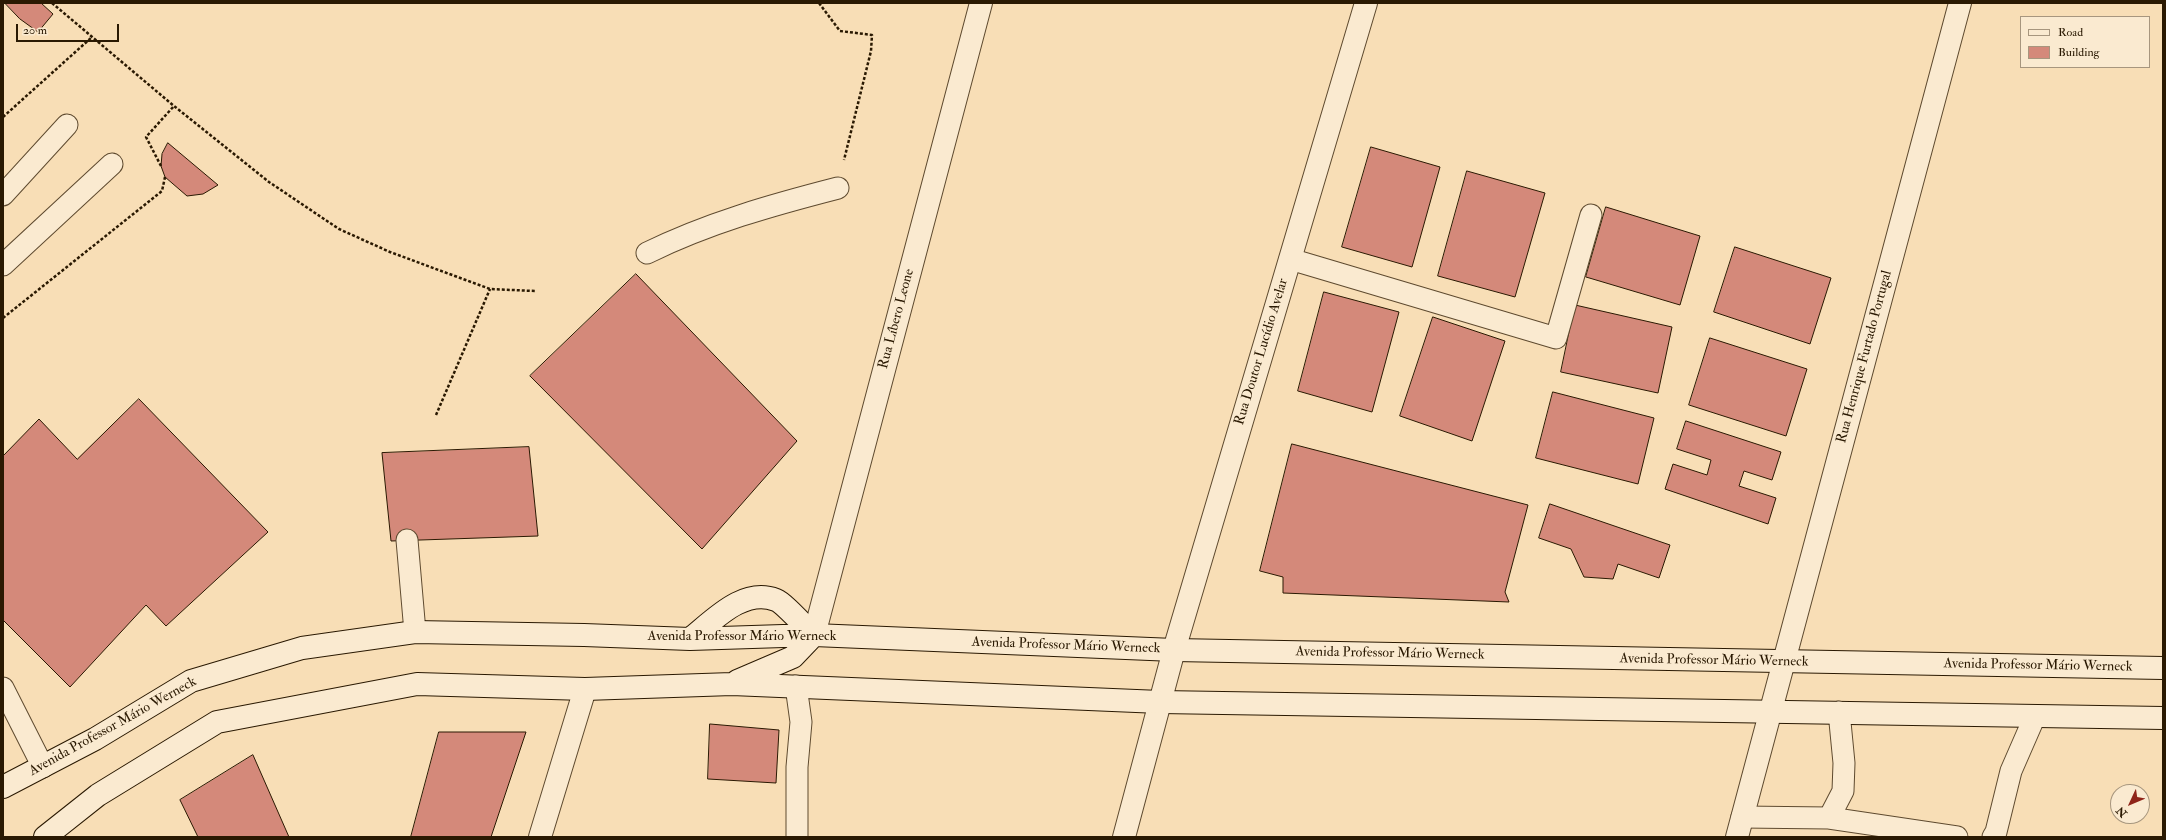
<!DOCTYPE html>
<meta charset="utf-8">
<style>
body{margin:0}
#map{position:relative;width:2166px;height:840px;overflow:hidden;background:#f8deb6;font-family:"IM FELL Double Pica",serif}
canvas{display:block}
.frame{position:absolute;inset:0;border:4px solid #2a1902;pointer-events:none}
.legend{position:absolute;left:2020px;top:16px;width:130px;height:52px;box-sizing:border-box;background:#faead0;border:1px solid #a7967e;margin:0;padding:5px 7px;list-style:none;font-size:12px;color:#2a1902}
.legend li{display:flex;align-items:center;gap:8px;height:20px}
.legend b{width:20px;border:1px solid #a7967e}
.north{position:absolute;left:2110px;top:784px;width:40px;height:40px;box-sizing:border-box;background:#faead0;border:1px solid #a7967e;border-radius:50%;rotate:226deg;font-size:11px;font-weight:700;line-height:16px;text-align:center;color:#2a1902}
.north::after{content:'';display:block;margin:auto;width:14px;height:18px;background:#8f2418;clip-path:polygon(50% 0,100% 100%,50% 72%,0 100%)}
.scale{position:absolute;left:16px;top:24px;width:103px;height:18px;box-sizing:border-box;border:2px solid #2a1902;border-top:0;padding-left:5px;font-size:12px;line-height:14px;white-space:nowrap;color:#2a1902;-webkit-text-stroke:3px #faead0;paint-order:stroke}
</style>
<div id="map">
<canvas width="2166" height="840"></canvas>
<div class="frame"></div>
<ul class="legend">
<li><b style="height:5px;background:#faead0"></b>Road</li>
<li><b style="height:11px;background:#d4897a"></b>Building</li>
</ul>
<div class="north">N</div>
<div class="scale">20 m</div>
</div>
<script>
const ctx = document.querySelector('canvas').getContext('2d');
ctx.lineJoin = 'round';
function fill(path, color) { ctx.fillStyle = color; ctx.fill(path, 'evenodd'); }
function trace(path, color, width, dash) { ctx.strokeStyle = color; ctx.lineWidth = width; ctx.lineCap = dash ? 'butt' : 'round'; ctx.setLineDash(dash || []); ctx.stroke(path); }
function drawText(font, color, halo, rows, align = 'center') {
  ctx.font = font + ' "IM FELL Double Pica",serif'; ctx.lineWidth = 3; ctx.setLineDash([]); ctx.textBaseline = 'middle'; ctx.strokeStyle = halo; ctx.fillStyle = color; for (const [text, x, y, turn = 0] of rows) {
    ctx.save(); ctx.translate(x, y); ctx.rotate((+turn || 0) * Math.PI / 180); ctx.textAlign = isNaN(turn) ? turn : align; if (halo) ctx.strokeText(text, 0, 0); ctx.fillText(text, 0, 0); ctx.restore();
  }
}
const building = new Path2D(`
 M5 3H41L53 14 38 32 20 19Z
 M168 143 218 185 203 194 187 196 165 177 161 166 162 154Z
 M1371 147 1440 167 1412 267 1342 247Z
 M1467 171 1545 193 1515 297 1438 276Z
 M1606 207 1700 236 1680 305 1586 277Z
 M1735 247 1831 278 1810 344 1714 312Z
 M636 274 797 441 702 549 530 376Z
 M1324 292 1399 312 1372 412 1298 391Z
 M1575 305 1672 327 1658 393 1561 372Z
 M1433 317 1505 341 1472 441 1400 416Z
 M1710 338 1807 369 1786 436 1689 405Z
 M1553 392 1654 418 1638 484 1536 458Z
 M139 399 268 532 166 626 146 605 70 687 3 620V456L39 419 77 459Z
 M1686 421 1781 452 1772 480 1744 471 1739 486 1776 498 1768 524 1665 489 1673 464 1707 475 1711 460 1677 449Z
 M1292 444 1528 505 1505 592 1509 602 1283 593V577L1260 571Z
 M529 447 538 536 391 541 382 453Z
 M1550 504 1670 545 1659 578 1618 564 1613 579 1584 577 1571 549 1539 538Z
 M710 724 779 730 776 783 708 779Z
 M439 732H526L491 837H411Z
 M253 755 289 837H198L180 800Z`);
const path = new Path2D(`
 M52 3 174 106 269 182 339 229 390 252 490 289 535 291
 M819 3 840 31 872 35 871 51 844 160
 M3 117 92 37
 M161 166 146 137 174 106
 M3 318 162 191 165 177
 M436 415 490 289`);
const service = new Path2D(`
 M3 195 67 125
 M647 253C708 223 772 205 838 188
 M1290 259 1556 338 1591 215
 M3 265 112 164
 M407 540 415 632
 M796 686 801 722 797 767V837
 M3 688 43 767
 M1839 712 1844 763 1843 791 1829 818 1957 837
 M1742 817 1829 818
 M1993 837 1996 832 2011 771 2035 716`);
const minor = new Path2D(`
 M814 635 981 3
 M540 837 585 689
 M1124 837 1174 650 1366 3
 M1737 837 1960 3`);
const secondary = new Path2D(`
 M690 639C713 621 743 587 776 600 784 603 806 628 814 635
 M737 681 793 657 814 635
 M3 787 95 739 191 681 302 648 415 632 584 635 690 639 814 635 1174 650 2163 668
 M45 837 98 795 217 722 417 684 585 689 732 684 1160 702 2163 718`);
const streetNames = [
 ["Rua Líbero Leone",897,319,-75],
 ["Rua Doutor Lucídio Avelar",1262,352,-73],
 ["Rua Henrique Furtado Portugal",1865,357,-75],
 ["Avenida Professor Mário Werneck",742,637],
 ["Avenida Professor Mário Werneck",1066,646,2],
 ["Avenida Professor Mário Werneck",1390,654,1],
 ["Avenida Professor Mário Werneck",1714,661,1],
 ["Avenida Professor Mário Werneck",2038,666,1],
 ["Avenida Professor Mário Werneck",113,727,-29]
];
fill(building, '#d4897a');
trace(building, '#2a1902', 1);
trace(service, '#5e4a2f', 23);
trace(minor, '#5e4a2f', 24);
trace(secondary, '#2a1902', 24);
trace(path, '#2a1902', 2.5, [3, 2]);
trace(service, '#faead0', 21);
trace(minor, '#faead0', 22);
trace(secondary, '#faead0', 22);
drawText('14px', '#2a1902', '#faead0', streetNames);
</script>
